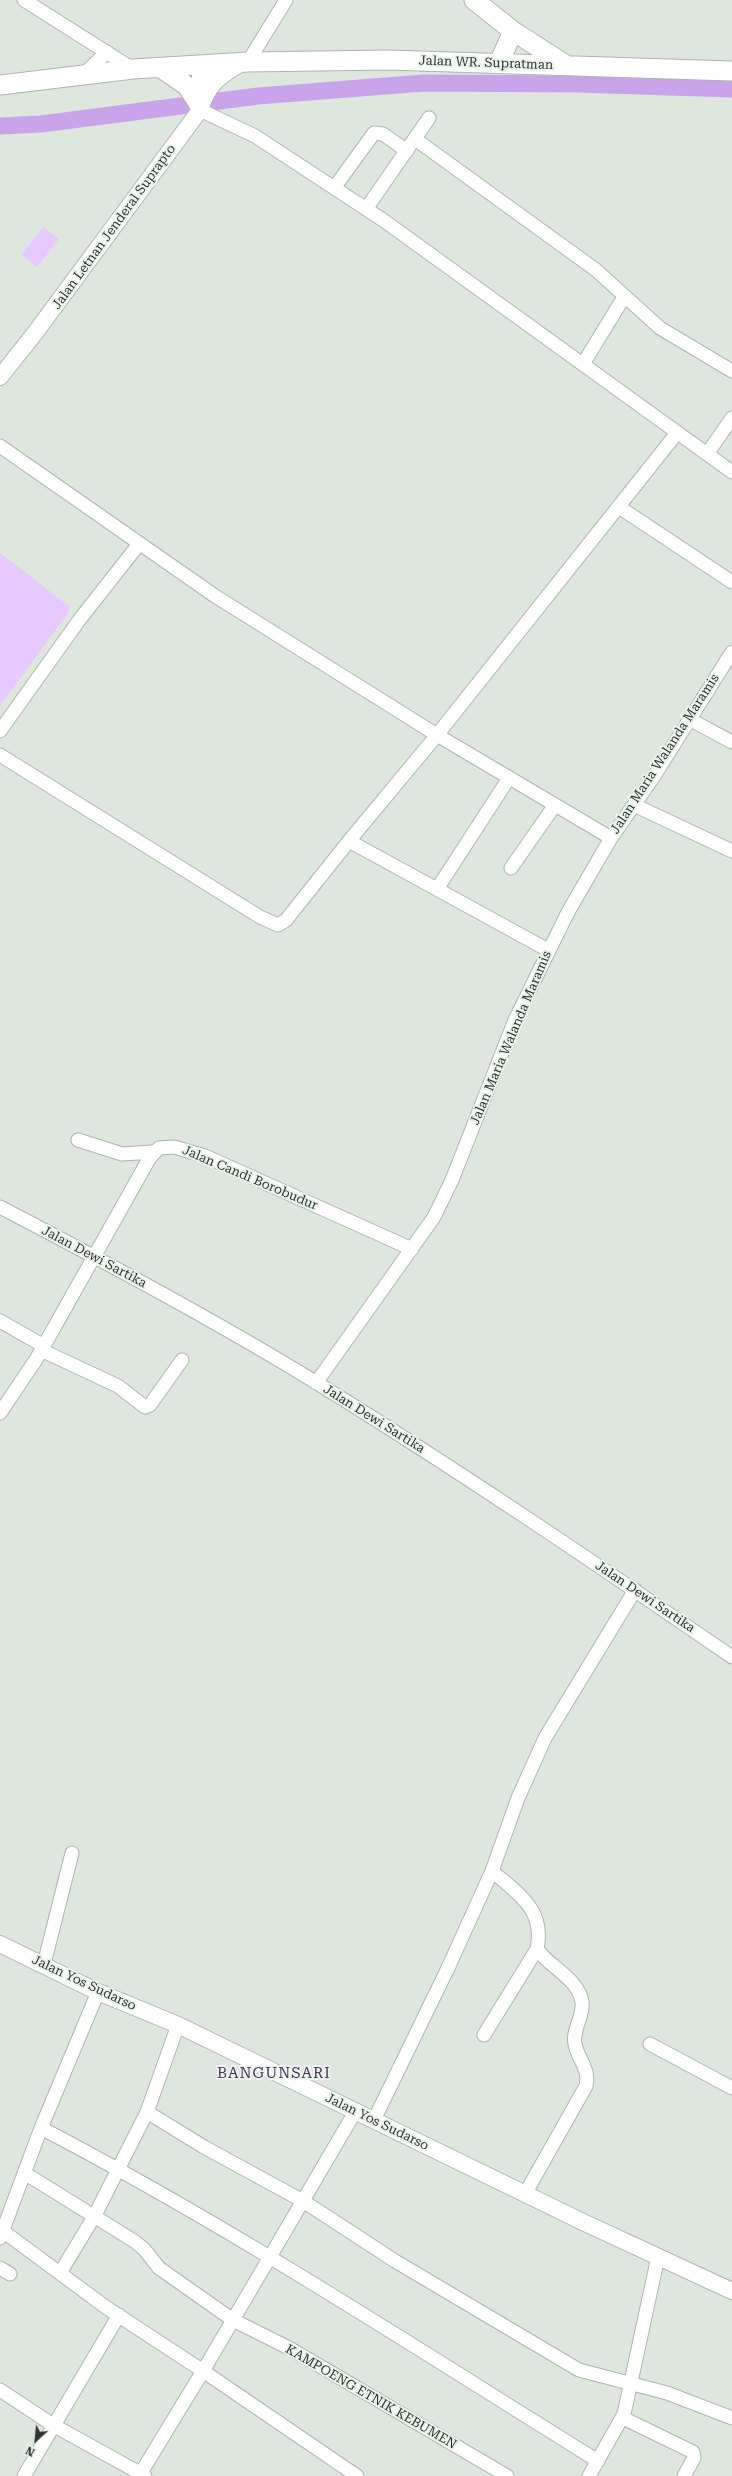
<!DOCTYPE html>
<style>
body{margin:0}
#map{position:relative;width:732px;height:2476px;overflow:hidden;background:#dde7dd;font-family:"Roboto Serif",serif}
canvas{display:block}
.north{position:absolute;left:16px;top:2420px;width:40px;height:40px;-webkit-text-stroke:3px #eaf5ea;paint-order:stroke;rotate:207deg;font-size:11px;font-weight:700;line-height:16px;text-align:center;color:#303430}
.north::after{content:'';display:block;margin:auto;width:14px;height:18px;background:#303430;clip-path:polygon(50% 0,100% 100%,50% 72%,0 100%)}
</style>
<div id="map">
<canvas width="732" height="2476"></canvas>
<div class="north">N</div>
</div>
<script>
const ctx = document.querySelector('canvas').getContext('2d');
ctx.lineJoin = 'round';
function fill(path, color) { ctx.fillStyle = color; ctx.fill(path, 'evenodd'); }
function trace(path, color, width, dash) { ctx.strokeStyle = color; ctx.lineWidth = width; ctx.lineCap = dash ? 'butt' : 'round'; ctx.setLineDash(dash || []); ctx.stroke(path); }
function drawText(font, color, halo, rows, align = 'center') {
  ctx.font = font + ' "Roboto Serif",serif'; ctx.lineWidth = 4; ctx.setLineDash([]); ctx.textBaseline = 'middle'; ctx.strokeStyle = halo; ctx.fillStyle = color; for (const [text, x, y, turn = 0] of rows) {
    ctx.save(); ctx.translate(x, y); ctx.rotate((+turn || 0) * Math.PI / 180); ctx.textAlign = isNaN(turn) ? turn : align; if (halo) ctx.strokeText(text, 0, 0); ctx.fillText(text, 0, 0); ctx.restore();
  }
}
const green = new Path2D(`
 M43 227 59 239 37 267 21 255Z
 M0 553 70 607 68 613 0 706Z`);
const river = new Path2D(`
 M0 126 41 124 258 96 424 83 577 84 732 89`);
const minor = new Path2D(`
 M24 0 133 69
 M248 62 286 0
 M82 76 107 52
 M200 110 255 136 383 220 732 472
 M415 139 596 270 660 328 732 371
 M334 188 374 133 383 134 407 151
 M366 209 429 118
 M583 364 624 297
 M0 446 215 596 437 735 611 838
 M707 454 732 418
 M619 507 732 582
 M689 719 732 742
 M0 731 80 619 139 544
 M0 755 260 917 278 925 286 920 349 841 437 735 677 433
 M634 805 732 851
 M349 841 548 950
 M511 868 555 805
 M437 889 509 778
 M78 1140 122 1154 153 1152
 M0 1207C107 1263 214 1320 317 1383 458 1470 595 1563 732 1657
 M0 1321 44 1346
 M41 1350 118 1386 145 1407 150 1405 182 1360
 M316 1383 434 1217 452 1180 515 1020 568 912 611 838 654 776 732 652
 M0 1413 37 1358 149 1159 159 1148 174 1147 205 1156 412 1249
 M492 1871C519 1895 545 1909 537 1949 549 1967 579 1979 582 2002 584 2016 572 2030 575 2044 578 2060 590 2068 586 2086L525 2194
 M44 1964 72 1853
 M484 2035 537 1949
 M650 2044 732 2088
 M147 2112 178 2025
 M355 2112 203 2371 357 2476
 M374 2120 448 1968 492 1871 518 1798 545 1738 635 1590
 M41 2128C233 2228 414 2347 598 2461
 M26 2174 134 2241 144 2249 159 2268 233 2320 291 2349 507 2476
 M0 2229 107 2308 203 2371 139 2476
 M0 2238 41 2128 98 1992
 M0 2268 10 2274
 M60 2273 95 2215 147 2112 204 2147 303 2201 395 2261 579 2370 667 2393 732 2418
 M0 2390 53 2425 145 2476
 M623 2418 693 2452 694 2458 684 2476
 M24 2476 119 2315
 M589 2476 624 2414 658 2257`);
const major = new Path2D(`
 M0 377 35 333 200 110V67
 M0 1944 98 1992 178 2025 585 2223 732 2291`);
const highway = new Path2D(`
 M474 0 513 31 566 65
 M499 63 513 31
 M161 68 187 86 200 106
 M0 85 133 69 248 62 388 60 732 71
 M200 106C206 85 218 75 237 64`);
const streetNames = [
 ["Jalan WR. Supratman",486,63,2],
 ["Jalan Letnan Jenderal Suprapto",114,227,-54],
 ["Jalan Maria Walanda Maramis",665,754,-57],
 ["Jalan Maria Walanda Maramis",511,1038,-67],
 ["Jalan Candi Borobudur",250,1178,23],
 ["Jalan Dewi Sartika",94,1257,28],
 ["Jalan Dewi Sartika",374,1419,32],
 ["Jalan Dewi Sartika",645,1597,34],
 ["Jalan Yos Sudarso",84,1983,25],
 ["Jalan Yos Sudarso",377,2122,26],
 ["KAMPOENG ETNIK KEBUMEN",371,2397,30]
];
const quarterNames = [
 ["BANGUNSARI",274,2074]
];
fill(green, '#e5c9ff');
trace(river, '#c9a4ea', 17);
trace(minor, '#acb6ac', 15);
trace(major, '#acb6ac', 18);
trace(highway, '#acb6ac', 21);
trace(minor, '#fff', 13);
trace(major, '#fff', 16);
trace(highway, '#fff', 19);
drawText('13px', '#303430', '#eaf5ea', streetNames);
ctx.letterSpacing = '1px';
drawText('15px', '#4e2e67', '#eaf5ea', quarterNames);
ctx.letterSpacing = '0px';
</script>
